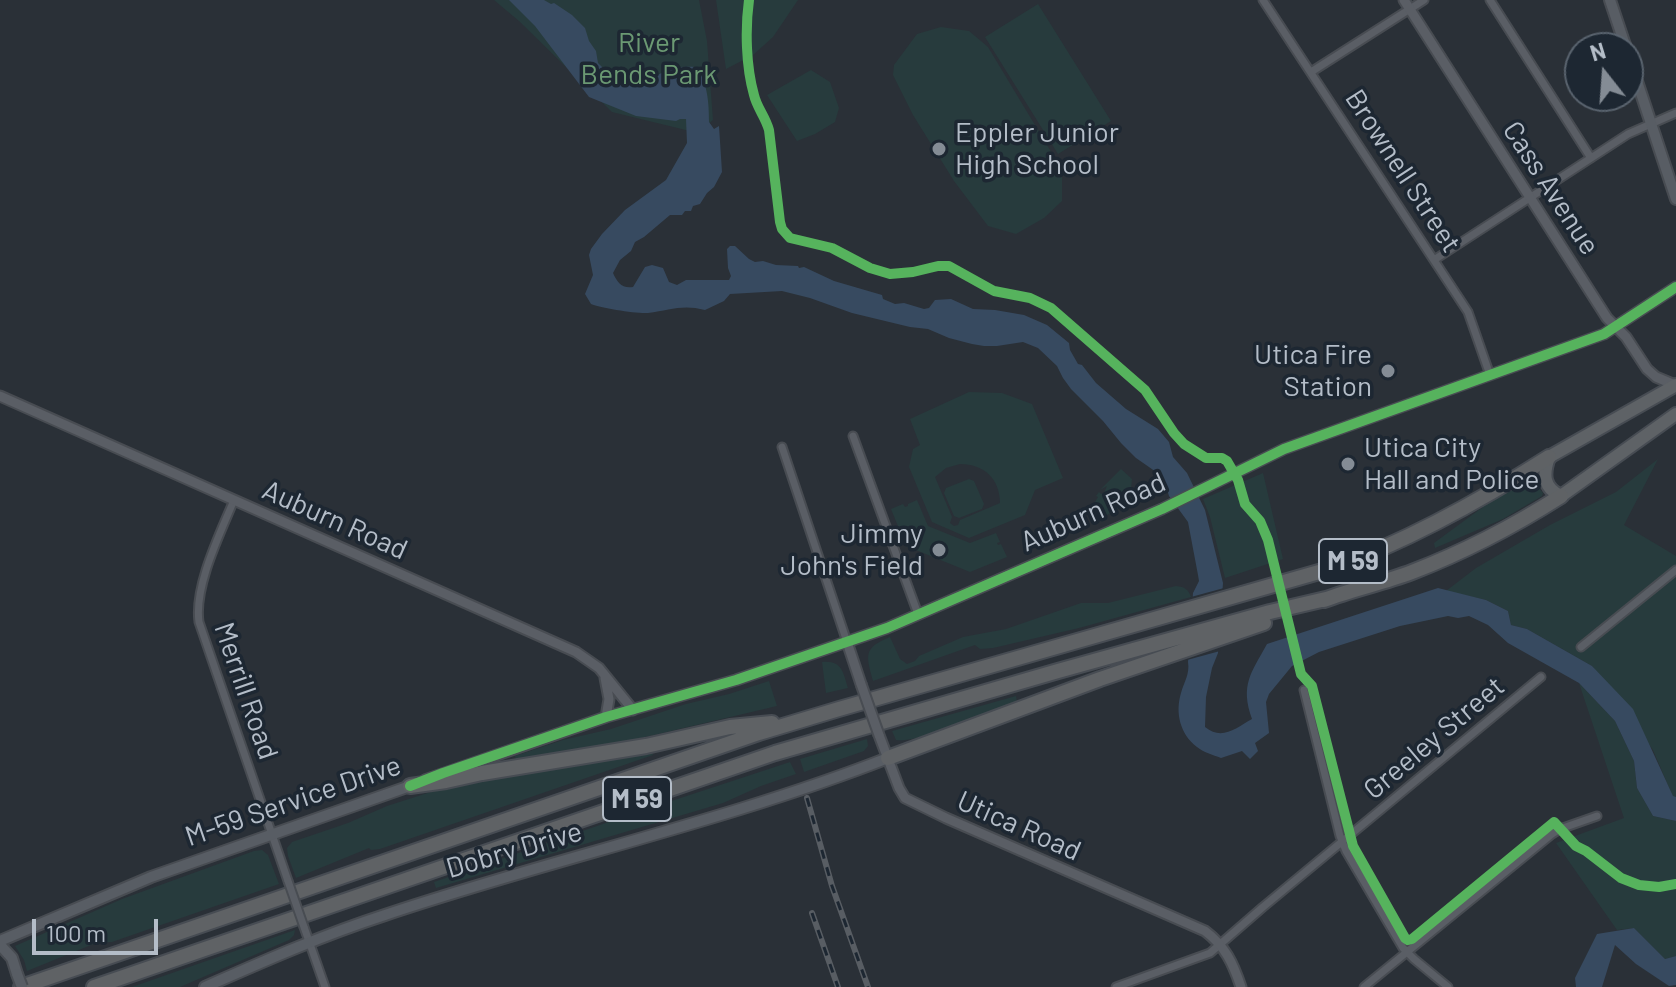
<!DOCTYPE html>
<style>
body{margin:0}
#map{position:relative;width:1676px;height:987px;overflow:hidden;background:#2a3037;font-family:Barlow,sans-serif}
canvas{display:block}
.north{position:absolute;left:1564px;top:32px;width:80px;height:80px;box-sizing:border-box;background:#1d2732;border:2px solid #59636e;border-radius:50%;rotate:343deg;font-size:22px;font-weight:700;line-height:32px;text-align:center;color:#b4bdc8}
.north::after{content:'';display:block;margin:auto;width:28px;height:36px;background:#848c95;clip-path:polygon(50% 0,100% 100%,50% 72%,0 100%)}
.scale{position:absolute;left:32px;top:919px;width:126px;height:36px;box-sizing:border-box;border:4px solid #b4bdc8;border-top:0;padding-left:10px;font-size:24px;line-height:28px;white-space:nowrap;color:#b4bdc8;-webkit-text-stroke:6px #1d2732;paint-order:stroke}
</style>
<div id="map">
<canvas width="1676" height="987"></canvas>
<div class="north">N</div>
<div class="scale">100 m</div>
</div>
<script>
const ctx = document.querySelector('canvas').getContext('2d');
ctx.lineJoin = 'round';
function fill(path, color) { ctx.fillStyle = color; ctx.fill(path, 'evenodd'); }
function trace(path, color, width, dash) { ctx.strokeStyle = color; ctx.lineWidth = width; ctx.lineCap = dash ? 'butt' : 'round'; ctx.setLineDash(dash || []); ctx.stroke(path); }
function drawText(font, color, halo, rows, align = 'center') {
  ctx.font = font + ' Barlow,sans-serif'; ctx.lineWidth = 7; ctx.setLineDash([]); ctx.textBaseline = 'middle'; ctx.strokeStyle = halo; ctx.fillStyle = color; for (const [text, x, y, turn = 0] of rows) {
    ctx.save(); ctx.translate(x, y); ctx.rotate((+turn || 0) * Math.PI / 180); ctx.textAlign = isNaN(turn) ? turn : align; if (halo) ctx.strokeText(text, 0, 0); ctx.fillText(text, 0, 0); ctx.restore();
  }
}
const green = new Path2D(`
 M494 0H699L707 41 713 120 698 133 612 112 519 21Z
 M716 0H798L773 37 753 55 726 69Z
 M1038 4 1111 121 1058 154 985 37Z
 M941 27 969 31 988 47 1062 170V201L1044 218 1016 234 988 226 954 181 913 115 893 75 894 65 917 34Z
 M811 70 830 82 839 108 835 122 815 134 797 141 767 95Z
 M969 392 1002 393 1032 404 1063 478 1035 490 1025 515 969 538 932 522 909 467 913 449 920 445 910 419ZM960 464C984 464 1000 479 1000 503L960 520 958 525 954 526 950 523 952 517 935 477 946 468Z
 M1658 459 1624 525 1676 556V797H1673L1653 750 1592 666 1527 629 1511 625 1508 611 1486 600 1446 591 1476 568 1550 525 1616 492Z
 M1121 469 1132 479 1130 498H1132L1131 504 1121 505 1116 511 1092 521 1089 512 1098 497 1096 496 1099 492 1101 494 1104 493 1107 486 1100 490Z
 M1263 473 1283 559 1225 578 1210 517 1203 499Z
 M1533 478H1536L1538 487 1543 493 1542 496 1503 519 1435 548 1434 543 1487 504Z
 M969 479 974 481 984 504 982 509 959 518 954 516 944 493 946 488Z
 M917 500 928 526 970 543 996 533 1000 542 997 543 998 545 1001 544 1007 557 970 572 906 546 891 509 903 504 905 507 908 506V504Z
 M1176 586C1185 587 1188 589 1191 597L1079 628 993 648 980 649 975 645 873 681C866 655 863 648 890 637L900 659 907 664 915 661 919 656 963 637 1006 629 1081 603H1108Z
 M822 662C842 660 843 672 848 688L826 693Z
 M769 681 777 706 624 742 516 760 515 756 563 740 611 729 686 704 729 694Z
 M1579 683 1615 721 1634 761 1637 788 1653 816 1676 821V956L1665 959 1634 928 1617 930 1556 843 1624 818Z
 M1016 696 1017 702C993 711 918 744 896 740L892 731Z
 M867 739 868 746 864 751 804 772 800 759Z
 M651 750 653 755 380 849 371 850 369 848 296 878 288 856 287 848 292 842 348 823 387 806 437 790 491 778Z
 M790 762 796 774 761 786 723 803 436 888 434 882 632 814Z
 M262 850 268 855 279 884 112 942 96 943 27 971 24 960 15 946 122 899 254 851Z
 M295 930 294 935 289 940 180 987H132Z`);
const water = new Path2D(`
 M509 0H544L551 4 554 3 572 15 585 28 589 41 596 51 598 63 606 71 615 78 633 85 647 86C655 71 679 65 695 67 708 80 709 105 709 122L714 129 719 126 722 172 714 187 707 193 700 204 693 206 691 211H685L682 215H670L644 237 635 242 631 251 620 260 613 273C617 282 622 289 633 287L645 267 652 265 663 268 669 282 677 285 686 280H729L731 276 728 268 727 249 730 246H735L749 259 755 262 763 261 776 265 798 266 799 268 804 267 834 281 882 295 883 299 895 304 904 303 924 309 929 308 935 300 951 299 973 309 995 310 1024 315 1047 325 1069 343 1070 350 1078 364 1082 365 1096 383 1126 409 1158 429 1169 442 1173 457 1187 473 1205 510 1223 583 1218 653 1212 668 1206 697 1205 727C1222 741 1236 728 1252 719 1240 685 1251 673 1267 644L1438 588 1486 600 1508 611 1511 625 1527 629 1592 666 1633 709 1673 796 1676 797V821L1653 816 1637 788 1634 761 1615 721 1579 683 1508 643 1488 625 1469 616 1458 618 1448 616 1400 626 1319 652 1292 666 1269 694 1266 702 1269 733 1255 743 1258 751 1250 759 1242 751 1221 758C1213 755 1203 752 1197 747 1180 734 1175 713 1181 693 1184 682 1190 674 1188 662L1193 593 1199 581 1198 575 1188 522 1169 496 1166 486 1159 474 1136 458 1121 443 1103 421 1071 389 1063 378 1057 366 1038 348 1023 342 997 346H984L972 344 949 338 928 329 910 327 852 313 810 298 782 291 730 294 724 301 705 310C683 304 670 310 648 313 637 314 601 308 591 304L585 294 593 275 589 255 591 249 602 234 625 210 666 180 687 143 686 119H680L676 121 636 116 589 97 535 26Z
 M1634 928 1665 959 1676 956V985L1669 986 1636 964 1615 945 1602 987H1576L1575 978 1597 934Z`);
const pier = new Path2D(`
 M1224 588 1220 651 1187 660 1191 597Z`);
const minor = new Path2D(`
 M1263 0 1468 312 1490 375
 M1490 0 1591 158
 M1311 72 1424 0
 M1434 260 1628 134 1676 113
 M853 436 918 614
 M782 447 847 642
 M234 500C220 534 194 586 199 622L288 881
 M1581 647 1676 570
 M1304 690 1340 836 1346 851 1403 948 1414 959 1448 987
 M304 927 325 987
 M1116 987 1210 953 1263 907 1541 677
 M1364 987 1552 834 1560 829 1597 816`);
const tertiary = new Path2D(`
 M1404 0 1607 318 1626 337 1647 369 1656 377 1675 385
 M0 396 576 652 599 668 633 710
 M847 642 861 684
 M605 678 609 699 606 717
 M879 735 899 788 905 798 946 818 1205 931C1225 946 1233 963 1241 987
 M425 780 606 717 736 680 887 628 1162 509 1284 449 1604 334 1676 287`);
const secondary = new Path2D(`
 M1610 0 1626 48
 M1628 54 1676 199
 M0 941 151 877 410 786
 M0 945 12 958 17 974
 M205 987C264 961 323 935 385 915 551 859 724 822 888 758`);
const trunk = new Path2D(`
 M1676 385 1549 457C1543 474 1543 488 1561 496L1676 414`);
const motorway = new Path2D(`
 M1324 600C1353 589 1383 583 1412 572 1464 552 1514 526 1561 496
 M888 758 1100 679 1264 623
 M410 786 446 781 482 773 646 746 730 727 772 723
 M21 987 759 733 839 709 1333 568C1410 540 1480 501 1549 457
 M94 987 775 753 1058 671 1270 612 1330 598`);
const rail = new Path2D(`
 M807 798 832 886 868 987
 M812 913 838 987`);
const minorBridge = new Path2D(`
 M288 881 304 927`);
const tertiaryBridge = new Path2D(`
 M861 684 879 735`);
const secondaryBridge = new Path2D(`
 M17 974 22 987`);
const cycleway = new Path2D(`
 M749 0C745 29 746 67 754 95 757 108 765 116 769 130L780 222 782 229 790 238 832 248 870 268 890 274 913 272 938 266H949L994 291 1030 298 1051 308 1145 390 1174 433 1184 444 1206 458H1222L1227 461 1238 480 1245 504 1260 521 1268 540 1301 674 1312 686 1353 846 1405 938 1408 940 1412 939 1554 822 1576 846 1586 851 1621 878 1639 885 1659 887 1676 884
 M410 786 443 773 606 717 736 680 887 628 1162 509 1284 449 1604 334 1676 287`);
const markers = [
 [939,149,8,"#848c95"],
 [1388,371,8,"#848c95"],
 [1348,464,8,"#848c95"],
 [939,550,8,"#848c95"]
];
const shields = [
 [1353,561,68],
 [637,799,68]
];
const shieldNames = [
 ["M 59",1353,561],
 ["M 59",637,799]
];
const parkNames = [
 ["River",649,43],
 ["Bends Park",649,75]
];
const poiNames = [
 ["Eppler Junior",955,133],
 ["High School",955,165],
 ["Utica Fire",1372,355,"right"],
 ["Station",1372,387,"right"],
 ["Utica City",1364,448],
 ["Hall and Police",1364,480],
 ["Jimmy",923,534,"right"],
 ["John's Field",923,566,"right"]
];
const streetNames = [
 ["Brownell Street",1403,171,57],
 ["Cass Avenue",1551,188,57],
 ["Auburn Road",1093,512,-24],
 ["Auburn Road",335,520,24],
 ["Merrill Road",246,691,71],
 ["Greeley Street",1434,738,-40],
 ["M-59 Service Drive",293,801,-19],
 ["Utica Road",1019,826,24],
 ["Dobry Drive",514,850,-16]
];
fill(green, '#273b3d');
fill(water, '#374a60');
fill(pier, '#2a3037');
trace(minor, '#484c52', 11);
trace(tertiary, '#484c52', 13);
trace(secondary, '#484c52', 14);
trace(trunk, '#474c53', 16);
trace(motorway, '#474c53', 18);
trace(minor, '#5a5e65', 7);
trace(tertiary, '#5a5e65', 9);
trace(secondary, '#585d64', 10);
trace(trunk, '#5e6266', 12);
trace(motorway, '#5f6265', 14);
trace(rail, '#585d63', 6);
trace(rail, '#1d2732', 3, [9]);
trace(minorBridge, '#484c52', 11, []);
trace(tertiaryBridge, '#484c52', 13, []);
trace(secondaryBridge, '#484c52', 14, []);
trace(minorBridge, '#5a5e65', 7);
trace(tertiaryBridge, '#5a5e65', 9);
trace(secondaryBridge, '#585d64', 10);
trace(cycleway, '#56b35d', 10);
for (const [x, y, r, color] of markers) { const dot = new Path2D(); dot.arc(x, y, r, 0, 2 * Math.PI); ctx.fillStyle = color; ctx.fill(dot); trace(dot, '#1d2732', 3); }
for (const [x, y, w] of shields) { const box = new Path2D(); box.roundRect(x - w / 2, y - 22, w, 44, 6); ctx.fillStyle = '#1d2732'; ctx.fill(box); trace(box, '#b4bdc8', 2); }
drawText('bold 26px', '#b4bdc8', null, shieldNames);
drawText('28px', '#6b9973', '#1d2732', parkNames);
drawText('28px', '#b4bdc8', '#1d2732', poiNames, 'left');
drawText('28px', '#b4bdc8', '#1d2732', streetNames);
</script>
